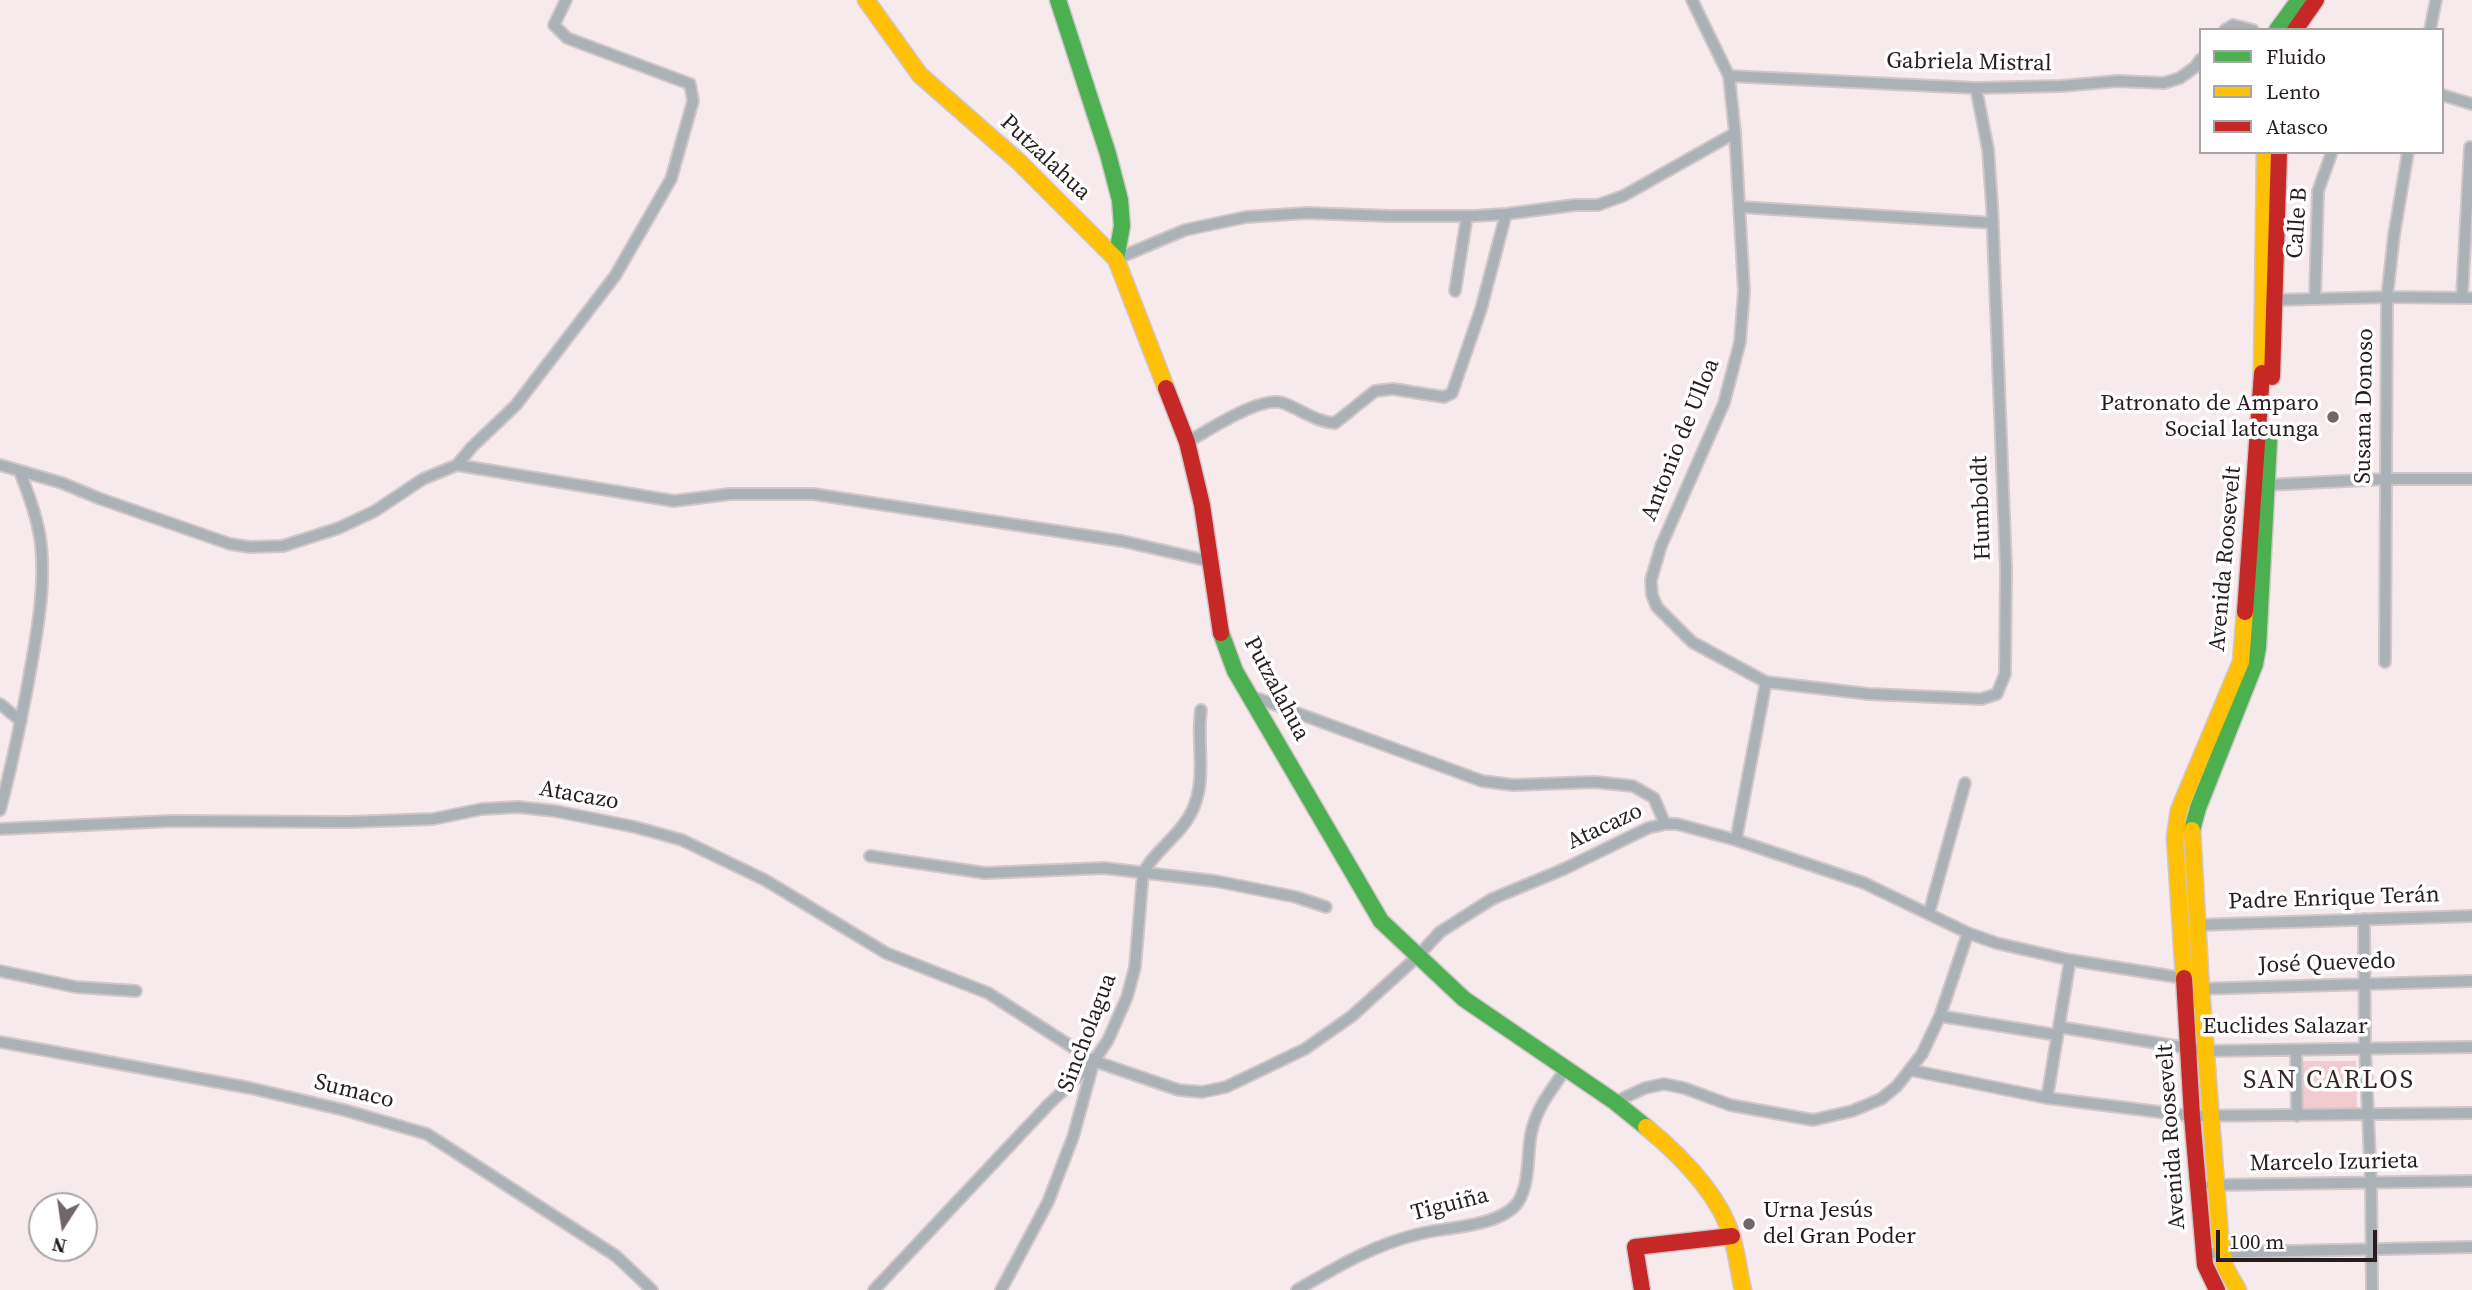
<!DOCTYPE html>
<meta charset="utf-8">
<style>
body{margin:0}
#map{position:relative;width:2472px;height:1290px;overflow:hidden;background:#f7eaec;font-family:"Source Serif 4",serif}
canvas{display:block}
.legend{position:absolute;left:2199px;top:28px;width:245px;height:126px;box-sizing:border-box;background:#fff;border:2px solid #a9a5a5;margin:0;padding:9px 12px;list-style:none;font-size:21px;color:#271d1f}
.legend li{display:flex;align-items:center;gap:14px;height:35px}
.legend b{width:35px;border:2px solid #a9a5a5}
.north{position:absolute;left:28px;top:1192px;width:70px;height:70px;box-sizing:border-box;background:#fff;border:2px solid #a9a5a5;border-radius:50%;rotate:192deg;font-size:19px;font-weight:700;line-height:28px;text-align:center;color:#271d1f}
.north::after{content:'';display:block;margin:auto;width:24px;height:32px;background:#706567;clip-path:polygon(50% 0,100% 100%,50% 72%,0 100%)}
.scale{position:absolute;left:2216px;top:1230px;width:161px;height:32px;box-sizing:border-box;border:4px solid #271d1f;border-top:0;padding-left:9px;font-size:21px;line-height:24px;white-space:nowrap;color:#271d1f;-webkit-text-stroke:5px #fff;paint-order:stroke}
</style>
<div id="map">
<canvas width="2472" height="1290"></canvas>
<ul class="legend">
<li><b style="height:9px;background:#4caf50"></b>Fluido</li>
<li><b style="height:9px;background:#ffc107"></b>Lento</li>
<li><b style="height:9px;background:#c62828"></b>Atasco</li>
</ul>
<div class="north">N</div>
<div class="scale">100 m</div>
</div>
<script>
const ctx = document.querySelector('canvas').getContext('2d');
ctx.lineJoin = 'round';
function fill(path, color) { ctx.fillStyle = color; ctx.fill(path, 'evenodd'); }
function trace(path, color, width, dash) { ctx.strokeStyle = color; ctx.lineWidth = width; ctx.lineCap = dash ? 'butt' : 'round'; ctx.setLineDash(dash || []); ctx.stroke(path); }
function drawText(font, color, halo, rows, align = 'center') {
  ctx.font = font + ' "Source Serif 4",serif'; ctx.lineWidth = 7; ctx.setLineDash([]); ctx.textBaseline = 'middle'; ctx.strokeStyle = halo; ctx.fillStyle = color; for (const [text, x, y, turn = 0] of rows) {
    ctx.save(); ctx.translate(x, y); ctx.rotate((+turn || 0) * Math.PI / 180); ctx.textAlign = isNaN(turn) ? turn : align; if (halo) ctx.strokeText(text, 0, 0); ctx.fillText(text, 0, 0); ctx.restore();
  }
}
const green = new Path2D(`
 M2302 1061H2356L2357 1112H2302Z`);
const street = new Path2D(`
 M1692 0 1729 76 1735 133 1744 291 1740 342 1724 403 1661 546 1651 580 1652 595 1657 607 1692 642 1766 682 1736 840
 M2225 30 2233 25 2253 30
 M2430 30 2436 0
 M1729 76 1976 88 2062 86 2117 81 2164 83 2180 78 2195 67 2201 59
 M2442 95 2472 104
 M1740 207 1993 223
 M1116 259 1185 230 1246 217 1307 213 1389 216H1474L1506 214 1575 205H1598L1623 196 1735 133
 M1455 291 1467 216
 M2462 298 2470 147
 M2315 299 2318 191 2332 152
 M2275 300 2387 297 2472 298
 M1187 442C1208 431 1260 395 1283 403 1300 409 1316 422 1335 423L1375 391 1393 389 1444 397 1452 393 1481 309 1506 214
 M0 465 62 483 98 498 230 544 250 547 283 546 339 528 375 511 423 479 457 465 674 501 730 494H813L1122 541 1209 561
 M457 465 472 447 516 405 615 276 671 179 693 101 690 84 567 38 554 25 566 0
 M2267 485 2385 479H2472
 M2385 662 2387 297 2394 235 2408 152
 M1766 682 1869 694 1981 699 1997 694 2005 674 2006 568 1992 205 1988 149 1976 88
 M1251 696 1482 781 1513 785 1595 782 1633 786 1654 798 1665 824
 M0 704 21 721
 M0 810C11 770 19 730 27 689 35 643 46 592 41 545 38 519 29 496 20 472
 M0 829 171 821 349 822 433 819 482 809 518 807 555 811 635 827 682 840 765 880 886 953 988 993 1094 1061 1179 1090 1202 1092 1226 1087 1305 1049 1352 1016 1417 957 1440 932 1492 899 1564 869 1648 828 1665 824H1677L1736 840 1864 883 1968 933 1996 943 2070 960 2183 978
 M870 856 985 873 1104 868 1215 881 1296 897 1326 907
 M1929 913 1965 783
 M2364 919 2365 1047 2371 1183 2372 1290
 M2197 925 2472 916
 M0 971 76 987 136 991
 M2195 989 2472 981
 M1940 1016 2057 1035
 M2059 1027 2206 1051 2472 1047
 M0 1042 250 1088 344 1110 427 1134 616 1256 652 1290
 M2296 1051 2297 1116
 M1910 1070 2047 1098 2192 1116 2472 1113
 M2047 1098 2070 960
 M1615 1102 1645 1088 1664 1084 1684 1088 1730 1105 1813 1120 1852 1111 1881 1099 1897 1086 1922 1054 1940 1016 1968 933
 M2211 1185 2472 1181
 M2204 1253 2472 1247
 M874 1290 1049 1104 1092 1063
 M1001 1290 1048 1202 1073 1137 1094 1061 1108 1040 1127 997 1135 967 1143 873C1155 850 1179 837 1191 813 1208 781 1196 744 1201 710
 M1297 1290C1338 1266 1377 1243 1423 1233 1449 1227 1502 1226 1518 1202 1530 1184 1527 1154 1531 1134 1536 1108 1552 1089 1566 1069`);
const fast = new Path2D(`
 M1058 0 1108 154 1120 200 1122 226 1116 259
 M2277 30 2299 0
 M1221 633 1235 671 1381 921 1464 999 1615 1102 1646 1127
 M2192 830 2198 808 2255 664 2258 647 2269 441`);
const slow = new Path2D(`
 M866 0 920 75 1018 161 1116 259 1166 388
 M2262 373 2265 152
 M2192 830 2201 989 2220 1236 2225 1267 2238 1290
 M2184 978 2175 837 2179 810 2241 662 2245 612
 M1646 1127C1680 1155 1719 1193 1732 1237 1737 1254 1739 1273 1743 1290`);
const jam = new Path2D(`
 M2295 30 2316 0
 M2272 377 2279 152
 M1166 388 1187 442 1202 505 1221 633
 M2245 612 2262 373
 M2184 978 2192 1116 2205 1265 2217 1290
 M1642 1290 1635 1247 1732 1236`);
const markers = [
 [2333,417,7,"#706567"],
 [1749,1224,7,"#706567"]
];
const streetNames = [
 ["Gabriela Mistral",1969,63,1],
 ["Putzalahua",1045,158,43],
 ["Calle B",2298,223,-86],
 ["Susana Donoso",2365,406,-89],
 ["Antonio de Ulloa",1681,440,-68],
 ["Humboldt",1982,508,-92],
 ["Avenida Roosevelt",2226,559,-85],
 ["Putzalahua",1276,689,62],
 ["Atacazo",579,796,10],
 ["Atacazo",1605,827,-25],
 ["Padre Enrique Terán",2334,899,-2],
 ["José Quevedo",2327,964,-2],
 ["Euclides Salazar",2285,1027],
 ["Sincholagua",1088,1033,-69],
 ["Sumaco",354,1092,14],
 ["Avenida Roosevelt",2172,1137,-94],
 ["Marcelo Izurieta",2334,1163,-1],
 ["Tiguiña",1450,1205,-14]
];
const poiNames = [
 ["Patronato de Amparo",2319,404],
 ["Social latcunga",2319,430],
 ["Urna Jesús",1763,1211,"left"],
 ["del Gran Poder",1763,1237,"left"]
];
const quarterNames = [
 ["SAN CARLOS",2329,1081]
];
fill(green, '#f2cacf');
trace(street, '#d1c6c8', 14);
trace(fast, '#d1c6c8', 19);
trace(slow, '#d1c6c8', 19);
trace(jam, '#d1c6c8', 19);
trace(street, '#aab2b8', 10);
trace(fast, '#4caf50', 16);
trace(slow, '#ffc107', 16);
trace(jam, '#c62828', 16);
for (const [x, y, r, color] of markers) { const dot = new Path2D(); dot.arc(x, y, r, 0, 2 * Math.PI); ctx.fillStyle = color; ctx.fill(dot); trace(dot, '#fff', 2.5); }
drawText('23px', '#271d1f', '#fff', streetNames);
drawText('23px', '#271d1f', '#fff', poiNames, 'right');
ctx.letterSpacing = '2px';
drawText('26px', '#382427', '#fff', quarterNames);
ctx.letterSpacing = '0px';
</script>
